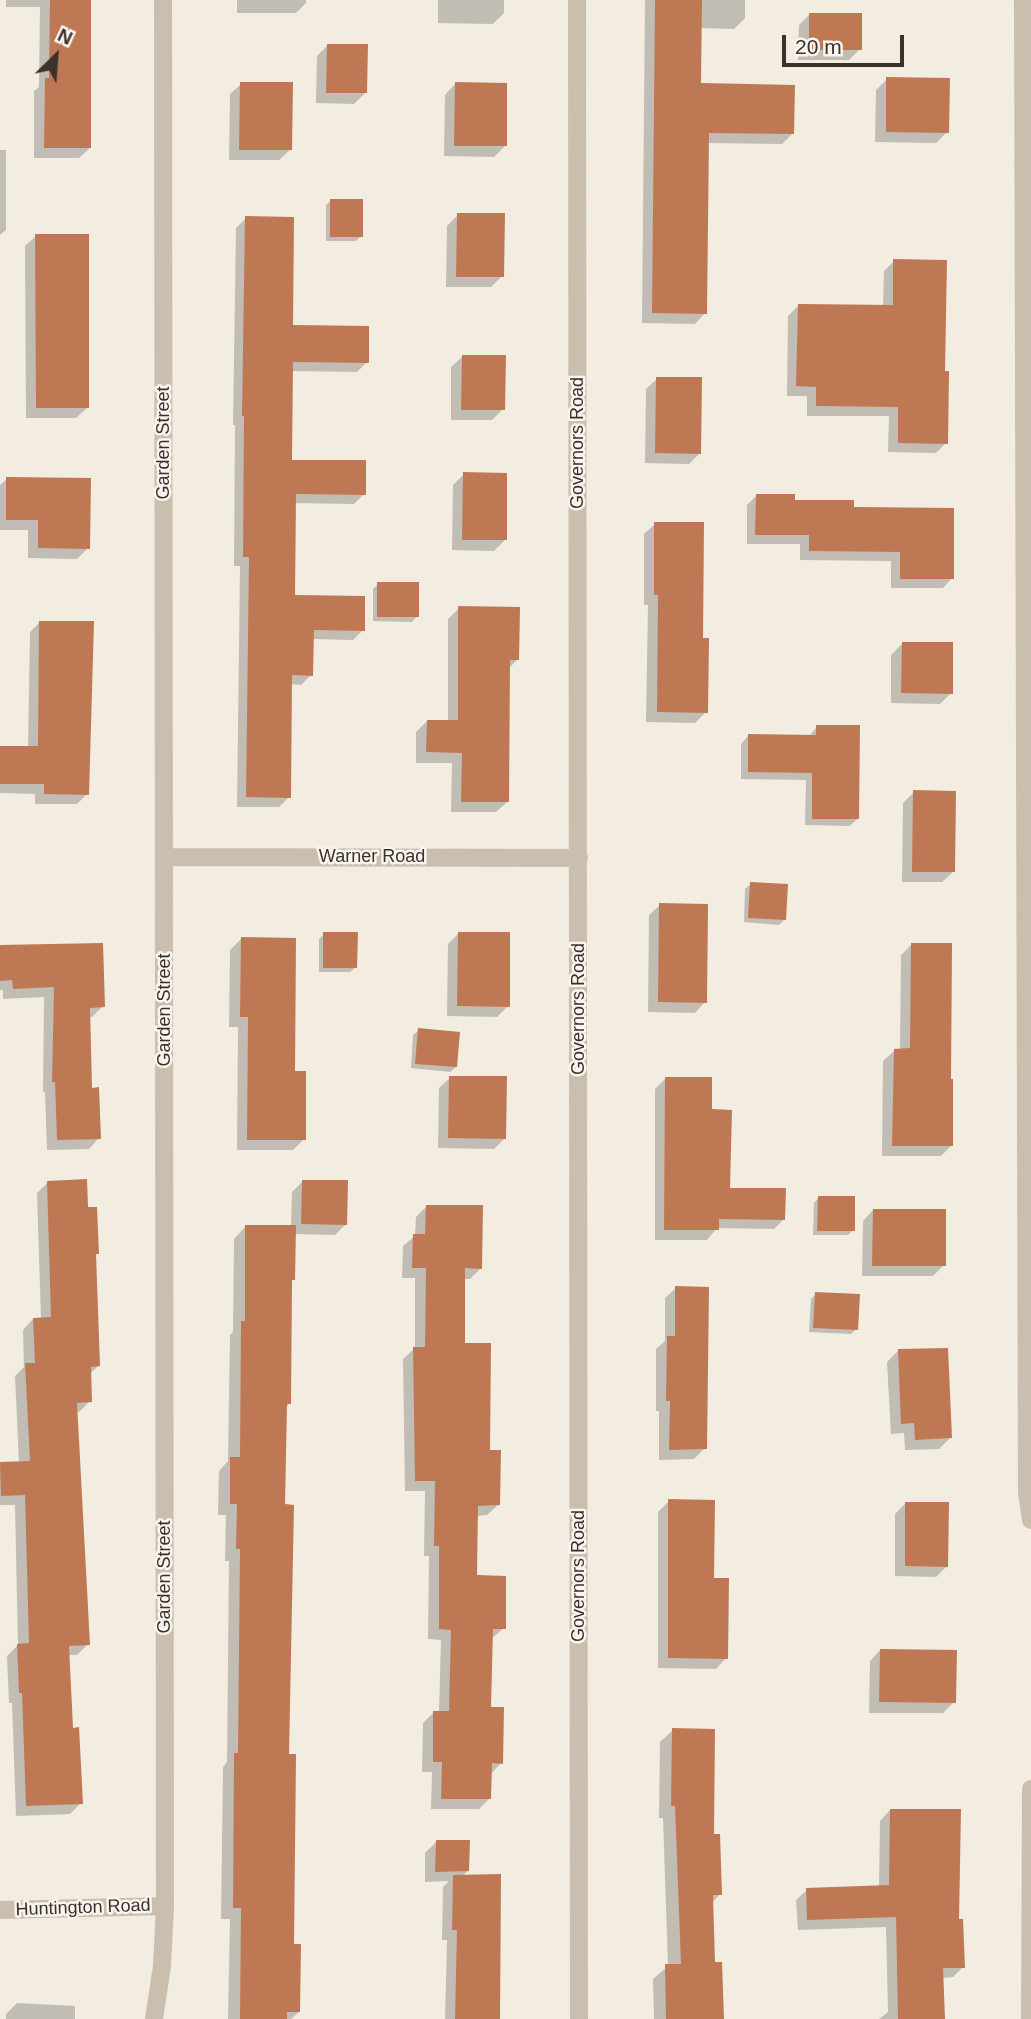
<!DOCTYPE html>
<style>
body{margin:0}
#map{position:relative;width:1031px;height:2019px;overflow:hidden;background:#f2ece1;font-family:Arial,sans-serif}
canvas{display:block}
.north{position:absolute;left:21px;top:21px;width:70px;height:70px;-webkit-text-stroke:5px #faf5ee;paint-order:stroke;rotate:25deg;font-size:19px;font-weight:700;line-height:28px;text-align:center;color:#39312c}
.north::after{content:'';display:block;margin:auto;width:24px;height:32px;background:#39312c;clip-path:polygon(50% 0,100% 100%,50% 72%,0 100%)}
.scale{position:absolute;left:782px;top:35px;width:122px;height:32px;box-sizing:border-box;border:4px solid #39312c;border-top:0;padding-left:9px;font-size:21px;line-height:24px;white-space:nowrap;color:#39312c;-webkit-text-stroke:5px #faf5ee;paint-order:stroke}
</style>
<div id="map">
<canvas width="1031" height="2019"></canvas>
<div class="north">N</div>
<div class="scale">20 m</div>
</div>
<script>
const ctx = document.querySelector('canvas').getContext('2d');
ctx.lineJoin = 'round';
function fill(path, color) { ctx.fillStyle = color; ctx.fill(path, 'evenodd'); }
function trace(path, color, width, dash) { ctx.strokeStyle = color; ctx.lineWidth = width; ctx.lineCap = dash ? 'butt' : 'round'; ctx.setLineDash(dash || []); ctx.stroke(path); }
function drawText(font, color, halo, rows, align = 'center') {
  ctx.font = font + ' Arial,sans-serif'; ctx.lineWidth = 5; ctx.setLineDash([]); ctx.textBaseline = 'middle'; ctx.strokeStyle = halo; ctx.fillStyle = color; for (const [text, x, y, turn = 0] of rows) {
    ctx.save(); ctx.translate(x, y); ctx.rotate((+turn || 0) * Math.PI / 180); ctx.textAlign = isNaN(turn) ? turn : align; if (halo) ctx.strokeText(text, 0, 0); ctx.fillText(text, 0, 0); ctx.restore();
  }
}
const shadow = new Path2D(`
 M6 0H90V148L79 158H34V91L39 87 40 7H6Z
 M237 0H306V3L296 13H237Z
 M438 0H504V13L493 24 438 23Z
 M645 0H745V18L734 29 700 28 699 85 793 133 782 144 707 143 705 313 695 324 642 323Z
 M810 14 860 49 849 60H798L799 25Z
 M328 45 365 93 354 104 316 103 317 56Z
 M887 79 947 132 936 143 875 142 876 90Z
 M241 84 290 150 279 160H229L230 94Z
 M455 84 505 146 494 157 444 156 445 95Z
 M0 150H6V230L0 235Z
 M331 200 361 236 356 241H326V205Z
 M458 215 502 276 491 287H446L447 226Z
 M246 218 292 327 367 362 357 372 291 371 290 461 364 494 354 504 294 503 293 597 363 630 353 640 312 639 311 675 301 685 290 684 289 797 279 807H237L240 566H234L235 425H233L236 228Z
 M36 236 87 408 76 418H26L25 246Z
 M894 261 943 373 946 443 936 453 888 452 889 416H807V396H787L788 316 798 306 883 307 884 271Z
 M462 357 503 409 492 420H451V367Z
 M657 379 700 453 689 464 645 463 646 389Z
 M464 474 505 540 494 551 452 550 453 485Z
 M7 479 88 548 77 559 28 558V530H0V485Z
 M757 495 852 508 952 578 943 588H891V561L800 560V544H747V505Z
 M655 524 701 639 706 712 695 723 646 722 648 605H644V534Z
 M378 584 417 616 412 622 373 621V589Z
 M459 608 518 659 508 669 507 802 496 812H451L452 763H416V732L427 721 448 722V619Z
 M40 622 87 794 77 804H35V794L0 793V748H28L30 632Z
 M902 644 951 693 940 704 891 703V655Z
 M817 726 858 818 850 826 805 825 806 780 741 779V744L748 736 809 737Z
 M914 792 953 872 942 882H902L903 803Z
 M751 884 784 920 779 925 744 922 745 889Z
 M660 905 705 1002 695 1013 648 1012 649 915Z
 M324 934 356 967 350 972H319V939Z
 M458 934 508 1006 497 1017 447 1016 448 944Z
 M241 939 293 1073 304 1139 293 1150H237L238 1027H229L230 950Z
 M912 944 951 1146 941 1156H882L883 1061 894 1051 900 1050 901 955Z
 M0 947 103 1006 92 1017H88L91 1089 99 1138 89 1149 47 1150 45 1092H43L44 997 3 999V990H0Z
 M419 1030 456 1067 450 1072 411 1068 413 1035Z
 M450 1078 505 1138 494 1149 438 1148 439 1088Z
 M666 1078 710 1111 729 1189 784 1219 774 1229 717 1228 707 1240H655V1089Z
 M302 1182 346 1224 335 1235 294 1234 293 1279 290 1282 289 1404 285 1408 284 1506 287 1755 293 1946 299 2012 291 2019H228L230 1919H221L223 1767 227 1762 229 1561H225L226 1515H218L219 1471 228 1461 230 1335 233 1332 234 1239 246 1226H291L292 1192Z
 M47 1183 87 1209 97 1254 94 1256 99 1365 89 1375 90 1401 79 1412H76L88 1644 77 1655H68L71 1729 81 1803 70 1814 16 1816 12 1703H9L7 1656 18 1645 15 1505H0V1465L19 1463 15 1376 24 1367 23 1330 33 1319H41L37 1193Z
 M819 1197 853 1230 848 1235H813L814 1203Z
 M427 1206 481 1268 470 1279H463V1345L498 1505 487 1515 476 1516V1577L504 1628 491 1639 489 1709 501 1763 490 1775V1798L479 1809H431L432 1772H422L423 1723 434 1712H439L441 1640 428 1639 429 1556H424L425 1491H405L403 1359 415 1348V1278H402L403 1246 415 1236 416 1217Z
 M873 1210 944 1265 933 1276H862L863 1221Z
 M676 1288 705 1448 694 1459 659 1460V1411H656V1349L665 1341V1298Z
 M816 1294 856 1329 851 1334 809 1332 811 1299Z
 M898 1351 950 1438 939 1449 905 1450 904 1433 891 1434 887 1362Z
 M669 1501 726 1658 716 1669 658 1668V1512Z
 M906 1503 947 1566 936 1577 895 1576V1514Z
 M880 1650 954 1702 943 1713H869L870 1661Z
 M673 1730 712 1836 720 1894 712 1903 714 1964 722 2019H654L653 1979 668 1966 663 1818H659L660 1742Z
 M890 1810 963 1967 953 1977 942 1978 943 2019H879L888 2012 886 1927 798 1930 796 1900 807 1890 879 1888 880 1821Z
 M436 1842 468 1871 462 1876 498 2019H445L447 1940H442L443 1887 449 1881 425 1882V1853Z
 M17 2003 75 2006V2019H6V2014Z`);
const building = new Path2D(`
 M50 0H91V148H44L45 78H49Z
 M655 0H702L701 83 795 85 794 134 709 133 707 314 652 313Z
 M809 13H862V50H809Z
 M327 44H368L367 93H326Z
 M886 77 950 78 949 133 886 132Z
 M240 82H293L292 150H239Z
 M455 82 507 83V146H454Z
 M330 199H363V237H330Z
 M457 213H505L504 277H456Z
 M245 216 294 217 293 325 369 326V363L293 362 292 460H366V495L296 494 295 595 365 596V631L314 630 313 676 292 675 291 798 246 797 249 557H243L244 416H242Z
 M35 234H89V408H36Z
 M893 259 947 260 945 371H949L948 444 898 443V407L816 406V387L796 386 798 304 893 305Z
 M462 355H506L505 410H461Z
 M656 377H702L701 454 655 453Z
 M463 472 507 473V540H462Z
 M6 477 91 478 90 549 38 548V520H6Z
 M756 494H795V500H854V507L954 508V579H900V552L809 551V535H755Z
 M654 522H704L703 638H709L708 713 657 712 658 595H654Z
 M377 582H419V617H377Z
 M458 606 520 607 519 660H510L509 802H461L462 753 426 752 427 720H458Z
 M39 621H94L89 795 44 794V784H0V746H38Z
 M902 642H953V694L901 693Z
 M816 725H860L859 819H812V773L748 772V734L816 735Z
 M913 790 956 791 955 872H912Z
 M750 882 788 884 786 920 748 918Z
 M659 903 708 904 707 1003 658 1002Z
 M323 932H358L357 968H323Z
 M458 932H510V1007L457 1006Z
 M241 937 296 938 295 1071H306V1140H247L248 1017H240Z
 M103 943 105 1007 90 1008 92 1088 99 1087 101 1139 57 1140 55 1082H52L54 987 13 989 12 980 0 981V945Z
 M911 943H952L951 1079H953V1146H892L894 1049 910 1048Z
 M418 1028 460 1032 457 1067 415 1064Z
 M449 1076H507L506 1139 448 1138Z
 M665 1077H712V1109L732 1110 730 1188H786L785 1220 719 1219V1230H664Z
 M87 1179 88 1207H97L99 1254H96L100 1366 91 1367 92 1402 77 1403 90 1645 69 1646 73 1728 79 1727 83 1804 26 1806 22 1693H19L17 1644 29 1643 25 1495 1 1496 0 1462 30 1461 25 1363H35L33 1318 51 1317 47 1181Z
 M302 1180H348L347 1225 301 1224Z
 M818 1196H855V1231H817Z
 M426 1205H483L482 1269 465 1268V1343H491L490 1450H501L500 1505 478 1506 477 1575 506 1576V1629H493L491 1707H504L503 1764 492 1763 491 1799H441L442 1762H433V1711H449L451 1630 439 1629V1546H434L435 1481H415L413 1347H425L426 1268H412L413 1234H425Z
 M873 1209H946V1266H872Z
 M245 1225H296L295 1280H292L291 1404H287L285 1504 294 1505 289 1754H296L294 1944H301L300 2012H287V2019H240L241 1908H233L234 1753H238L240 1549H236L237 1504H230V1457H240L241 1321H245Z
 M675 1286 709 1287 707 1449 669 1450 670 1401H666L667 1336H675Z
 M815 1292 860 1294 858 1330 813 1328Z
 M948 1348 952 1438 915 1440 914 1423 901 1424 898 1349Z
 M668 1499 715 1500 714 1578H729L728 1659 668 1658Z
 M905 1502H949L948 1567 905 1566Z
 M880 1649 957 1650 956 1703 879 1702Z
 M672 1728 715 1729 714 1834H720L722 1895H713L715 1962H722L724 2019H666L665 1964H681L675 1806H671Z
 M890 1809H961L959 1919H963L965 1968H943L945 2019H898L896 1917 807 1920 806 1888 889 1885Z
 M436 1840H470L469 1871 435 1872Z
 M501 1874 500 2019H455L457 1930H452L453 1875Z`);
const street = new Path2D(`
 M577 0 579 2019
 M1023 0 1027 1493 1031 1520
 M165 857 579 858
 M0 1910 165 1906
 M154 2019 162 1966 165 1906 163 0
 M1030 2019 1031 1789`);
const streetNames = [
 ["Garden Street",164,443,-90],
 ["Governors Road",578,443,-90],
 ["Warner Road",372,857],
 ["Governors Road",579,1009,-90],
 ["Garden Street",165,1010,-90],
 ["Governors Road",579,1576,-90],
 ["Garden Street",165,1577,-90],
 ["Huntington Road",83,1908,-2]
];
fill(shadow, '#0003');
fill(building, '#be7853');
trace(street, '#cabeae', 18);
drawText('18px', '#39312c', '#faf5ee', streetNames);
</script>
